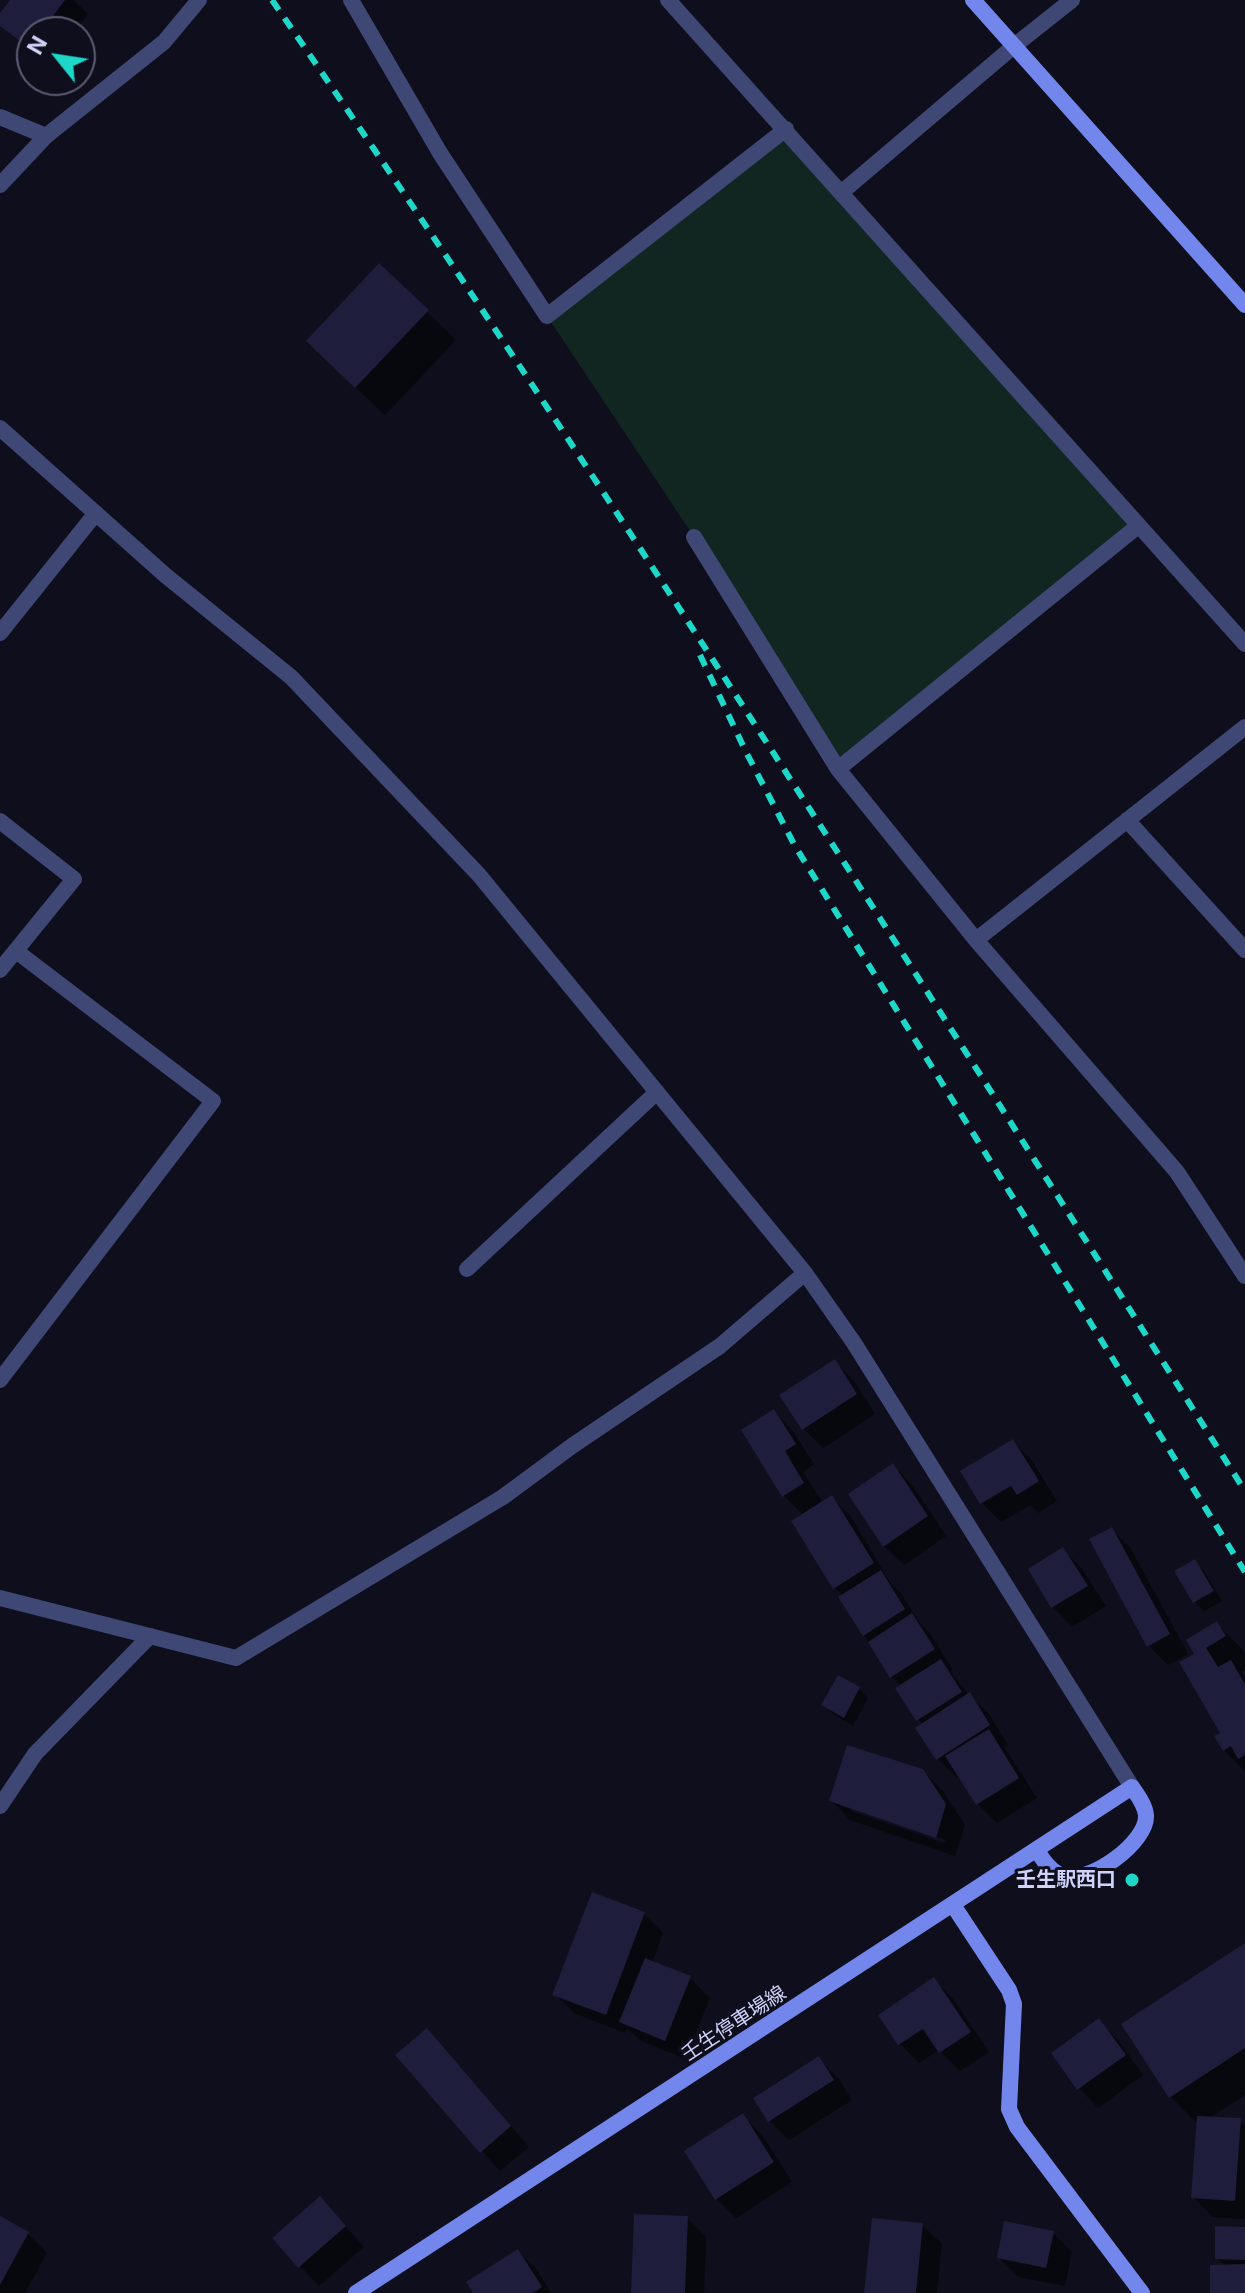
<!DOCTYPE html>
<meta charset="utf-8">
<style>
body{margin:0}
#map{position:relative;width:1245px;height:2293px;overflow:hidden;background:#0e0e1c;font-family:Inter,sans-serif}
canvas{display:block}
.north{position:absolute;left:16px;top:16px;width:80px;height:80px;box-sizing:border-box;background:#0e0e1c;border:2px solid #5c5d74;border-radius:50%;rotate:300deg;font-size:22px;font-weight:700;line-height:32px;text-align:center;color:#d0d3f9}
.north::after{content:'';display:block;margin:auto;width:28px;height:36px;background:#1dd8c9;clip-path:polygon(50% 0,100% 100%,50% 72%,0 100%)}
</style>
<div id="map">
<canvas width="1245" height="2293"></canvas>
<div class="north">N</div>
</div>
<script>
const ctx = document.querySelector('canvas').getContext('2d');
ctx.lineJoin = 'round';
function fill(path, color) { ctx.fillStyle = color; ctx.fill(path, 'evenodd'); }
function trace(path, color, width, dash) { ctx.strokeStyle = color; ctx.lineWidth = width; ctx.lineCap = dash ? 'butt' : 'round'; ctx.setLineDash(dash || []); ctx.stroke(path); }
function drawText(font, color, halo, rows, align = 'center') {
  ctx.font = font + ' Inter,"Noto Sans JP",sans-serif'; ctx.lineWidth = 6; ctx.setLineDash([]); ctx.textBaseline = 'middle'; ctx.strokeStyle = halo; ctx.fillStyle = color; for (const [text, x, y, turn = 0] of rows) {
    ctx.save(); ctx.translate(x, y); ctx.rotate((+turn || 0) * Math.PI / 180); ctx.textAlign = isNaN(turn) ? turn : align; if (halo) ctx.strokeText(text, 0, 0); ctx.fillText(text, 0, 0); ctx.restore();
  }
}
const green = new Path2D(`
 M786 129 1138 526 838 769 694 537 547 316Z`);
const shadow = new Path2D(`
 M12 0H74L88 14 75 32H32V52L0 25V17Z
 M379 266 456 340 385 415 337 370Z
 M835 1362 854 1381 875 1414 823 1448 804 1429Z
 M774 1411 793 1431 814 1464 803 1472 823 1503 832 1497 851 1517 891 1584 900 1592 919 1622 931 1635 953 1670 950 1671 969 1695 989 1714 1008 1745 1004 1747 1037 1798 997 1823 978 1804 960 1776 957 1778 937 1758 923 1725 898 1689 902 1686 892 1677 864 1635 844 1596 835 1588 803 1515 784 1496Z
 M1013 1441 1032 1461 1057 1501 1038 1513 1030 1505 1001 1522 982 1503Z
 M893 1465 912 1485 946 1536 904 1565 884 1546Z
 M1112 1529 1131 1549 1188 1654 1168 1665 1149 1646Z
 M1063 1549 1082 1569 1106 1606 1072 1627 1053 1607 1030 1569Z
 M1195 1561 1204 1571 1222 1601 1204 1611 1195 1602 1177 1572Z
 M1217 1624 1245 1652V1670L1241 1672 1245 1676V1771L1224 1750 1222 1733 1197 1655Z
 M859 1689 868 1698 853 1726 833 1714 824 1705Z
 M922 1770 942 1790 965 1825 955 1856 850 1820 831 1800ZM851 1806 946 1840 944 1843 851 1811Z
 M644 1914 663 1933 652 1963 690 1978 710 1998 685 2059 641 2041 627 2028 625 2033 574 2013 555 1994Z
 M1245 1945V2095L1209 2118 1240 2120 1245 2125V2219L1213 2217 1193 2197 1198 2124 1170 2096Z
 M934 1980 953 1999 989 2052 960 2071 939 2050 919 2063 900 2044 881 2016Z
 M1099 2021 1118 2040 1143 2075 1098 2108 1079 2088Z
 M446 2050 529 2147 500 2171 398 2055Z
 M818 2059 838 2078 852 2100 789 2140 770 2121 756 2099Z
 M743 2116 762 2135 792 2182 736 2218 717 2199 687 2151Z
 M320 2199 364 2247 319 2286 275 2239Z
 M687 2218 706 2237 704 2293H633Z
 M0 2219 28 2234 47 2253 25 2293H0Z
 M922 2225 942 2244 937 2293H866Z
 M1245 2229V2293H1212L1226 2267 1217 2258Z
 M1053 2233 1072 2252 1065 2286 1018 2277 999 2258Z
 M518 2251 537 2270 551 2293H476Z`);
const building = new Path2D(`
 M10 0H65L41 32H32V44L29 48 0 26V13Z
 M379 263 429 310 355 388 306 341Z
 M835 1359 857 1394 802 1430 779 1395Z
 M774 1409 796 1444 785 1451 804 1483 782 1497 741 1430Z
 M1013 1439 1039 1481 1017 1495 1011 1486 980 1504 960 1471Z
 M893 1463 928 1516 883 1547 848 1494Z
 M832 1495 874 1563 833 1589 791 1521Z
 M1112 1527 1170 1634 1147 1647 1089 1539Z
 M1063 1547 1088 1586 1051 1608 1028 1569Z
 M1195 1559 1214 1591 1193 1603 1174 1571Z
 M881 1570 905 1609 863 1636 838 1597Z
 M912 1613 935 1649 890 1678 868 1642Z
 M1217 1621 1226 1636 1206 1648 1218 1667 1231 1660 1245 1684V1755L1238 1759 1231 1746 1223 1751 1214 1736 1220 1733 1179 1662 1194 1654 1186 1640Z
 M941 1659 962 1692 916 1721 895 1688Z
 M838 1675 860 1687 844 1718 821 1705Z
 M970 1692 990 1725 936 1760 915 1728Z
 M989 1729 1019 1778 976 1805 945 1756Z
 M847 1745 923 1769 946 1804 936 1838 829 1801Z
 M592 1892 645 1912 606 2015 552 1995Z
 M1245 1943V2048L1169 2098 1121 2024Z
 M645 1958 691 1976 665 2041 619 2022Z
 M934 1977 971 2032 939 2053 923 2029 898 2045 878 2015Z
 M1099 2018 1126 2055 1077 2090 1051 2053Z
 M427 2028 511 2126 480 2153 395 2055Z
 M819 2056 834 2080 768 2122 753 2098Z
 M743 2113 774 2162 715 2200 684 2151Z
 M1197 2116 1241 2118 1235 2201 1191 2198Z
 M320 2196 346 2226 298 2268 272 2238Z
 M634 2214 688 2216 685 2293H631Z
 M0 2216 29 2232 0 2285Z
 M872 2218 923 2223 916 2293H864Z
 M1004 2221 1054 2231 1046 2268 997 2258Z
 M1215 2226 1245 2227V2260L1215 2259Z
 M518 2249 542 2287 533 2293H473L466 2282Z
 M1245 2264V2293H1210V2265Z`);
const lane = new Path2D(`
 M0 117 46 136
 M0 1806 35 1754 150 1636`);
const street = new Path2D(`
 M351 0 440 153 547 316 786 129
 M668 0 1245 644
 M0 185 46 136 164 42 199 0
 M842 192 1014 46 1072 0
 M0 428 165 575 291 677 479 875 805 1273 854 1343 1132 1787
 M694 537 838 769 976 940 1177 1172 1245 1276
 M0 633 96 513
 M838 769 1138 526
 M1127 820 1245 950
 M0 821 74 879 0 970
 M976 940 1245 727
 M467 1269 657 1092
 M0 1380 213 1101 16 951
 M0 1598 236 1658 503 1497 572 1446 720 1346 805 1273`);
const secondary = new Path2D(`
 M973 0 1245 305
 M953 1905 1009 1990 1014 2004 1009 2109 1017 2127 1142 2293
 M356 2293 1132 1787C1138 1796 1145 1805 1146 1815 1148 1842 1089 1885 1063 1876 1051 1872 1044 1861 1037 1851`);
const rail = new Path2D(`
 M272 0C609 489 927 990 1245 1491
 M700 655 746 752 795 846 1245 1572`);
const markers = [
 [1132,1880,8,"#1dd8c9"]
];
const poiNames = [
 ["壬生駅西口",1116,1880]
];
const streetNames = [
 ["壬生停車場線",734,2024,-33]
];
fill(green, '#122621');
fill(shadow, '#0007');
fill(building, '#1e1d3b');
trace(lane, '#3f4775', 16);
trace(street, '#3f4775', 16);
trace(secondary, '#7386ec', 16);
trace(rail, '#1dd8c9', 6, [12, 10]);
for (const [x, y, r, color] of markers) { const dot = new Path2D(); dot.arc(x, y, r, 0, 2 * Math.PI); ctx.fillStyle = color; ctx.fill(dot); trace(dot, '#0e0e1c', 3); }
drawText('bold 20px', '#d0d3f9', '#0e0e1c', poiNames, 'right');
drawText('20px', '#d0d3f9', '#0e0e1c', streetNames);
</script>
